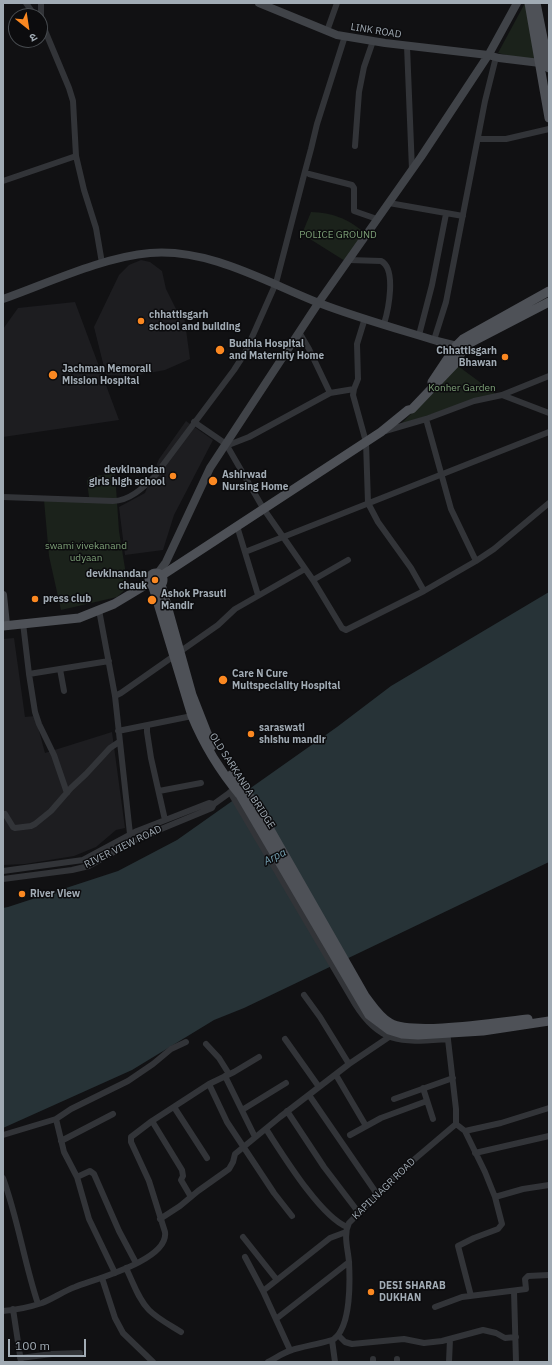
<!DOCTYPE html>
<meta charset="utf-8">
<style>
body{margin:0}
#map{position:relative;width:552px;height:1365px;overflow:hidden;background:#111113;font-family:"IBM Plex Sans","Noto Sans Devanagari",sans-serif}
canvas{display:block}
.frame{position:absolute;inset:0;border:4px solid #a1abb4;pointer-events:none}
.north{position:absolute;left:8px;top:8px;width:40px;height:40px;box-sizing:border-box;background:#0c0c0e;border:1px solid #484c50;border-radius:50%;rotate:150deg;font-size:11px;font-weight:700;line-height:16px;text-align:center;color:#a1abb4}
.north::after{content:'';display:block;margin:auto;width:14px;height:18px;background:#fb8821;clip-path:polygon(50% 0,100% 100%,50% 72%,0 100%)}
.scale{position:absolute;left:8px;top:1339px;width:78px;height:18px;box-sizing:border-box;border:2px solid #a1abb4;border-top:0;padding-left:5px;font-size:12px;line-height:14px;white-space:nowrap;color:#a1abb4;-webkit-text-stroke:3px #0c0c0e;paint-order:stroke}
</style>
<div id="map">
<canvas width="552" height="1365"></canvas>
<div class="frame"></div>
<div class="north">उ</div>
<div class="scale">100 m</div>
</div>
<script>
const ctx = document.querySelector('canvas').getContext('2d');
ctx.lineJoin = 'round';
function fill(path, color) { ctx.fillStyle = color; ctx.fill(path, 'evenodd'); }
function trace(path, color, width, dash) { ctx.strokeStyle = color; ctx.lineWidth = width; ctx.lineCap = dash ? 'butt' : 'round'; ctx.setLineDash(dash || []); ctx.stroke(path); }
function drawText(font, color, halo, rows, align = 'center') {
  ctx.font = font + ' "IBM Plex Sans",sans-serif'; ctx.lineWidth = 3; ctx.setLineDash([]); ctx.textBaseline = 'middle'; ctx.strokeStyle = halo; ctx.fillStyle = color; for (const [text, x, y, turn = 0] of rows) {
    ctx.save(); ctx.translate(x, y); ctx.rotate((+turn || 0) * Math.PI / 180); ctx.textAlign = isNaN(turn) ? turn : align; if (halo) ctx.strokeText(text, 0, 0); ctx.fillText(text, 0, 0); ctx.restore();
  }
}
const built = new Path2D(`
 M141 260 150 262 162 271 166 289 176 309 184 315 190 359 165 370 133 376 106 375 94 327 119 275 129 265Z
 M75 302 119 420 3 437V329L18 308Z
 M186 421 213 440 174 515 163 550 125 555 119 507 145 493 159 459Z
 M14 638 25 717 35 716 45 753 112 732 125 828 116 830 96 847 74 856 25 864 3 865V639Z`);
const green = new Path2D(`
 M525 3 536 62 498 53Z
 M311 212C333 213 346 218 364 232L345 261 302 234Z
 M458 366 496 394 459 405 400 425Z
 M115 473 119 531 128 587 117 597 61 610 49 556 44 500 89 497 87 481 89 477Z`);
const water = new Path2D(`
 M549 592V862L244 1008 214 1020 132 1070 3 1128V908L8 907 118 871 177 840 337 727 391 686Z`);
const street = new Path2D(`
 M26 3 35 16
 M41 3V21L69 88 73 101 76 156 84 190 96 228 102 263
 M327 31 337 3
 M407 46 412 170
 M478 139H506L549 129
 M355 146 359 92 364 67 373 41
 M309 174 352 185 354 188V211L377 219
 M3 181 76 156
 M389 203 463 216
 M349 260 381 261C397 269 388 311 384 324
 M365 318 357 344 358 379 354 389 353 395 366 442 368 503 378 522 411 568 424 591
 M299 332 309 349 330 393
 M419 335 432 285 446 214
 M434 340 446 302 485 101 496 57
 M502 395 549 376
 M426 419 451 509 476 561
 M194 422 226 444 263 508 313 580 342 628 346 630 424 591 476 561 494 549 549 503
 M385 431 426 419 474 401 502 395 549 413
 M226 444H231L249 437 330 393 354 389
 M3 497 113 501C129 501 143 488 154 477L234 370 245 353 276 283 304 175 311 149 317 124 345 36
 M237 526 258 595
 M245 552 549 432
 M313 580 348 560
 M99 610 115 696 130 834
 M23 623 29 674 35 712 39 724 54 755 67 793
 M60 669 64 691
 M29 674 109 661
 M115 696 121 693 218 625 235 609 305 569
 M147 726V732L151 758 165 820
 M118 731 192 716
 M159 791 201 783
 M230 792 355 1004C381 1046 404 1042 448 1039
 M5 814 13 827 15 828 31 826 35 824 51 811 71 788 86 774 110 748 119 742
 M3 871 83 860 137 831 209 803 214 804
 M3 879 72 870 89 866 137 839 212 808 214 804 232 791
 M304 995 320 1017 349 1064
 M285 1039 319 1087
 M206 1044 219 1058 229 1074
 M336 1075 366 1126
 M225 1076 255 1137
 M209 1084 227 1122 274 1193 292 1216
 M423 1088 433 1119
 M309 1095 377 1194
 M394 1099 453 1078
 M174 1107 207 1158
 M242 1110 286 1083
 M287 1111 324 1167 359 1213
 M56 1119 64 1152 77 1177 89 1219 115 1273
 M152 1121 182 1170 183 1176 181 1180 191 1197
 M456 1124 465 1131 485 1172 495 1197 502 1224 498 1229 474 1238 458 1246 471 1296
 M266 1129C283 1155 320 1216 347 1227
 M465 1131 501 1123 549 1108
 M3 1135 56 1119 71 1109 128 1081 153 1064 171 1049 186 1042
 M350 1135 381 1118 427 1101
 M61 1141 113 1114
 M475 1153 549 1136
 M77 1177 90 1171 94 1174 119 1231 136 1263
 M3 1178C18 1219 24 1262 38 1304
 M495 1197 523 1189 549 1185
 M160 1219 180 1206 198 1191 229 1169 233 1162 235 1154 280 1117 349 1064 389 1037
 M243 1237 277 1280
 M245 1257 263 1291 290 1350
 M126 1268C133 1282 138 1299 149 1310 158 1319 170 1325 181 1332
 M102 1278 115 1318 123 1333 153 1362
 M263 1291 330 1238 346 1232
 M514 1291 516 1362
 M435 1307 462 1297 526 1289 525 1279 528 1276 549 1275
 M13 1309 21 1362
 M3 1311C16 1310 30 1307 42 1303 54 1298 64 1291 75 1287 95 1279 169 1260 165 1232L149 1181 131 1142V1137L152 1121 209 1084 234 1072 259 1057
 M276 1319 349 1262
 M338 1335 345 1342 352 1344 404 1339 424 1343 442 1341 483 1330 496 1333 505 1338 516 1337
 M332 1340 335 1362
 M20 1358 52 1354 80 1353
 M268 1362C276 1358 284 1352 292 1350 300 1347 329 1342 334 1339 351 1326 350 1281 349 1262 348 1249 343 1235 349 1223L396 1175 456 1124V1109L447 1031
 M373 1362V1359
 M397 1362V1359
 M449 1362 450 1339`);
const secondary = new Path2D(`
 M259 3 337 35 385 43 488 55 499 58 540 63H545
 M3 299C48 283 103 257 150 253 209 248 266 282 319 303 358 318 398 329 437 341 445 343 453 345 461 347
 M158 573 166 562 210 468 319 302 421 157 489 54 517 3
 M3 595 6 625`);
const primary = new Path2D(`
 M529 3 549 118
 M536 3 549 68
 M432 382 456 346 463 339 549 291
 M149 580a7 7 0 1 1 14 0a7 7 0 1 1-14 0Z
 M161 576 381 432 408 410 412 409 454 365 464 348 468 344 549 302
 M161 584 192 695 212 746
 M153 587 192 716C204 745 220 771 240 795L369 1015 389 1030 402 1034 418 1035 483 1031 549 1021
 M3 626 79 618 114 604 149 583
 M231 775 246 791 264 819 365 996C372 1005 379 1017 390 1023 413 1036 499 1022 528 1019`);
const markers = [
 [141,321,4,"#fb8821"],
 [220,350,5,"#fb8821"],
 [505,357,4,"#fb8821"],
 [53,375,5,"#fb8821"],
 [173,476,4,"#fb8821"],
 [213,481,5,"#fb8821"],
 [155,580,4,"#fb8821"],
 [35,599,4,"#fb8821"],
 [152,600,5,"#fb8821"],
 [223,680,5,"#fb8821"],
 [251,734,4,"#fb8821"],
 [22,894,4,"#fb8821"],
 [371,1292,4,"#fb8821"]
];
const streetNames = [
 ["LINK ROAD",376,31,9],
 ["OLD SARKANDA BRIDGE",242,781,57],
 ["RIVER VIEW ROAD",123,847,-26],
 ["KAPILNAGR ROAD",384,1189,-44]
];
const parkNames = [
 ["POLICE GROUND",338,235],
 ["Konher Garden",462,388],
 ["swami vivekanand",86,546],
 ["udyaan",86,558]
];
const poiNames = [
 ["chhattisgarh",149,315],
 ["school and building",149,327],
 ["Budhia Hospital",229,344],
 ["and Maternity Home",229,356],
 ["Chhattisgarh",497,351,"right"],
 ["Bhawan",497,363,"right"],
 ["Jachman Memorail",62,369],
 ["Mission Hospital",62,381],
 ["devkinandan",165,470,"right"],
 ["girls high school",165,482,"right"],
 ["Ashirwad",222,475],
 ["Nursing Home",222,487],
 ["devkinandan",147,574,"right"],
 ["chauk",147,586,"right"],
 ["Ashok Prasuti",161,594],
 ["Mandir",161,606],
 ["press club",43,599],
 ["Care N Cure",232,674],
 ["Multspeciality Hospital",232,686],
 ["saraswati",259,728],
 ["shishu mandir",259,740],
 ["River View",30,894],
 ["DESI SHARAB",379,1286],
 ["DUKHAN",379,1298]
];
const waterNames = [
 ["Arpa",275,857,-27]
];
fill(built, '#1d1d20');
fill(green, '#1b221b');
fill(water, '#273337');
trace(street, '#323438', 6);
trace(secondary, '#404348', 8);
trace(primary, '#4e5157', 9);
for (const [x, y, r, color] of markers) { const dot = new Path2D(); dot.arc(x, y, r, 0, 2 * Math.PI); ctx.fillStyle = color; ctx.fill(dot); trace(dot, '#0c0c0e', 1.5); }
drawText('10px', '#a1abb4', '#0c0c0e', streetNames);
drawText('10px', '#7da077', '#0c0c0e', parkNames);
drawText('bold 10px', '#a1abb4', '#0c0c0e', poiNames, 'left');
drawText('italic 11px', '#76a1b2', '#0c0c0e', waterNames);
</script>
